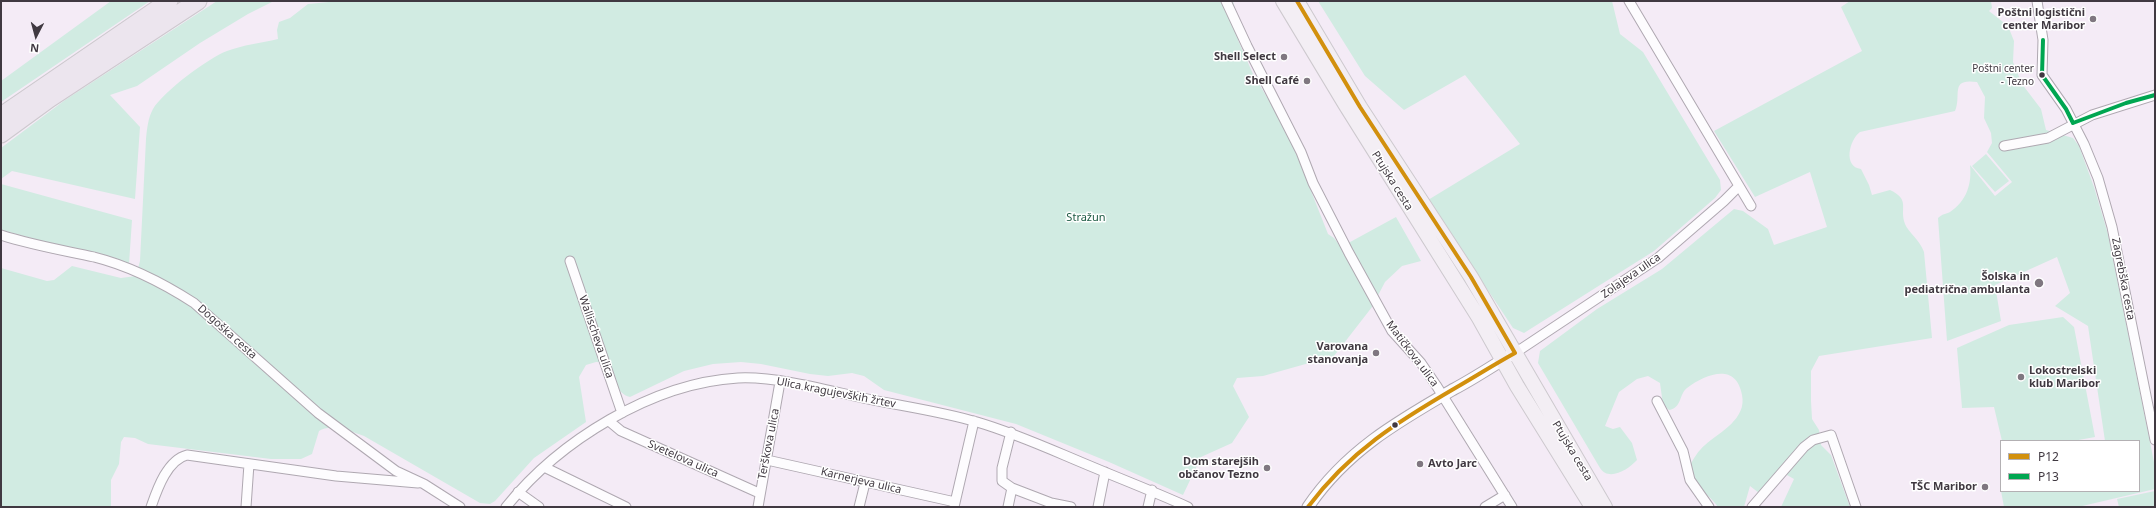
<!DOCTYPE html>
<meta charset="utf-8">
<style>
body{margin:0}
#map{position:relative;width:2156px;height:508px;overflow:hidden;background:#f4ebf6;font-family:"Noto Sans",sans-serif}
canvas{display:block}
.frame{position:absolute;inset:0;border:2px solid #403941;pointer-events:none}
.legend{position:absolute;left:2000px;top:440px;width:140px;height:52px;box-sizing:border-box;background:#fff;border:1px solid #b3b0b3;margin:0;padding:5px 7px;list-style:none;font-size:12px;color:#403941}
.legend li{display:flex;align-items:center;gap:8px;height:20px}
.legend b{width:20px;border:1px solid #b3b0b3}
.north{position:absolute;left:16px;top:16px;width:40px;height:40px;-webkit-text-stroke:3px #fff;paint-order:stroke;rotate:186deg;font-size:11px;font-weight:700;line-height:16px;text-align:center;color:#403941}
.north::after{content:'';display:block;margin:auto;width:14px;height:18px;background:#403941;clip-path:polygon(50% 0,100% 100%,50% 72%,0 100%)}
</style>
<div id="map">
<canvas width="2156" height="508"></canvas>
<div class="frame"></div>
<ul class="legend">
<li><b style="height:5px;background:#d2900d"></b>P12</li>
<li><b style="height:5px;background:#00a651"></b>P13</li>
</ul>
<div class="north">N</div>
</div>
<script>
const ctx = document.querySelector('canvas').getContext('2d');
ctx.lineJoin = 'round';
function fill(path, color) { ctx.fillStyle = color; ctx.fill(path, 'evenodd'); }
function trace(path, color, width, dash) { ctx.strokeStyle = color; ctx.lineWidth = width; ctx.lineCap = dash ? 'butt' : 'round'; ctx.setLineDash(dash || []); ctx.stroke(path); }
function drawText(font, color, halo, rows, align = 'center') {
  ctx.font = font + ' "Noto Sans",sans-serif'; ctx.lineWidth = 3; ctx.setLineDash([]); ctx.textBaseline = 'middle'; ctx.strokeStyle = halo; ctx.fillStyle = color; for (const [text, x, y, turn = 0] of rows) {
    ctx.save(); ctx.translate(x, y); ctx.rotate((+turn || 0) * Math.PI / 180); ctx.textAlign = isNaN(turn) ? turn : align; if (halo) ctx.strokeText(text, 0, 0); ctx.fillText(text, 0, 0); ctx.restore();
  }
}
const green = new Path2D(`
 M111 1H150L1 102V81Z
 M217 1H274L248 14 200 43 137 86 110 95 140 127 135 199 12 171 1 179V148L65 100Z
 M339 1H1233L1239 23 1238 40 1253 74 1279 117 1296 153 1328 234 1334 238 1341 247 1396 217 1421 261 1402 266 1385 282 1372 307 1334 356 1263 376 1237 378 1233 386 1249 417 1232 443 1201 457 1183 495 1109 462 1016 424 884 390 864 376 852 373 828 376 810 374 761 364 741 362 713 364 684 371 630 397C616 394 614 376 610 363L596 362 586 365 579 377 586 422 534 458 495 501 490 504 480 503 364 436C352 432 331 423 319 431L312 454 301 459H271L148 444 135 438 124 437 121 442 119 464 111 480V507H1V268L47 281 54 280 72 266 121 278 136 276 140 261 146 139C147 129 148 118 153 109 163 92 208 58 227 51 243 45 261 43 278 39L277 30 279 22 290 18 308 4Z
 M1318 1H1612L1620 34 1643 52 1720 180 1721 190 1715 198 1654 251 1524 333 1513 328 1428 200 1520 144 1465 75 1404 110 1365 76Z
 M1850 1H1991L1992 8 1989 11 2008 26 2014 41 2013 62 2022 84 2041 109 2046 130 2073 138 2079 146 2094 187 2108 234 2155 467V489L2078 507H2004L2001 491H2139V441H2105L2088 326 2055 306 2070 293 2057 257 1995 285 2001 321 1947 341 1938 218C1942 214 1946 214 1950 212 1967 201 1972 183 1970 165L1995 196 2012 182 1987 152 1992 143 1991 133 1984 118 1985 97 1977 82C1949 78 1962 95 1955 111L1860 132C1849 140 1843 167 1861 169L1869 185 1872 195 1890 190C1911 200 1899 208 1905 224 1908 232 1920 240 1924 252L1932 338 1819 356 1811 371V401L1812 419 1819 430 1821 445 1831 455 1850 507H1781L1794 479 1778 470 1759 493 1750 486 1744 507H1718C1704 487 1695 495 1690 465 1694 458 1698 451 1705 445 1720 432 1747 419 1742 395 1736 362 1706 374 1687 388 1679 394 1682 408 1669 410L1663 405 1660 383 1648 376 1637 379 1619 392 1605 426 1613 429 1620 427 1632 443 1637 460C1629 469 1609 482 1600 468L1538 363 1540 351 1597 309 1662 269 1734 209 1743 211 1768 229 1774 245 1827 227 1810 172 1755 197 1714 131 1862 51 1841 7Z
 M1986 154 2009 181 1995 192 1972 166Z
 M1 184 132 220 129 264 99 253 61 246 1 230Z
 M2063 317 2074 327 2095 437 2073 441H2002L1994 407 1962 408 1957 348 2009 325Z
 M2155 491V507H2119L2117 499Z`);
const minor = new Path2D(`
 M1226 1 1247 46 1301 152 1313 183 1349 253 1392 331 1421 363 1436 385 1512 507
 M1629 1 1751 206
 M2037 1 2043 40 2042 75 2066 109 2084 144 2098 178 2112 227 2155 440
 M2004 146 2048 138 2092 115 2155 95
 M1 235C32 245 62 250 94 257 130 266 163 283 194 303L318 413 396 471 424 484 460 507
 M570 261 622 413
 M1515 353 1658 258 1724 201 1738 187
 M1657 401 1683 451 1690 480 1709 507
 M609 421 621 431 759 493
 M1011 432 1002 468V481L1012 488 1051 503V507
 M767 460 955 502
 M544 467 626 507
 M518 492 539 507
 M1051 503 1071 507
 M151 507C157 490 167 460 187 455L336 476 418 483
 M246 507 249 464
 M506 507C559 441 652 383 738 378 774 376 828 390 863 398 901 406 940 411 977 422 1018 434 1056 452 1095 468 1126 481 1157 493 1188 507
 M758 507 780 382
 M859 507 865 483
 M954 507 974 421
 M1008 507 1012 488
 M1098 507 1105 472
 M1148 507 1152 490
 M1485 507 1505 495
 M1752 507 1804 447 1813 440 1831 435 1856 507`);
const tertiary = new Path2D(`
 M1308 507C1346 451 1397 422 1454 389 1473 379 1491 367 1509 356`);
const primary = new Path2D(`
 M1283 1 1345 104 1479 318 1517 386 1592 507
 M1297 1 1360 107 1471 277 1605 507`);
const motorway = new Path2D(`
 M1 116 169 1
 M1 134 49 99 198 1`);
const bus1 = new Path2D(`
 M1297 1 1360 107 1471 277 1515 353C1495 364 1476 376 1457 387 1397 422 1350 451 1308 507`);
const bus2 = new Path2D(`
 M2043 40 2042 75 2066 109 2073 123
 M2073 123 2126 103 2155 95`);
const markers = [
 [2093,19,4,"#7f7780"],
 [1284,57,4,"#7f7780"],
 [2042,75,3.5,"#403941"],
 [1307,81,4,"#7f7780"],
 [2039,283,5,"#7f7780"],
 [1376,353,4,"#7f7780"],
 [2021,377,4,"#7f7780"],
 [1395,425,3.5,"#403941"],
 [1420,464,4,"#7f7780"],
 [1267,468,4,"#7f7780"],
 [1985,487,4,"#7f7780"]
];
const busNames = [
 ["Poštni center",2034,69],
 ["- Tezno",2034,82]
];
const poiNames = [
 ["Poštni logistični",2085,13],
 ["center Maribor",2085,26],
 ["Shell Select",1276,57],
 ["Shell Café",1299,81],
 ["Šolska in",2030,277],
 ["pediatrična ambulanta",2030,290],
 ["Varovana",1368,347],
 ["stanovanja",1368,360],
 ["Lokostrelski",2029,371,"left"],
 ["klub Maribor",2029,384,"left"],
 ["Dom starejših",1259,462],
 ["občanov Tezno",1259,475],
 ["Avto Jarc",1428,464,"left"],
 ["TŠC Maribor",1977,487]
];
const streetNames = [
 ["Ptujska cesta",1392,181,58],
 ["Zolajeva ulica",1631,276,-35],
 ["Zagrebška cesta",2123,279,79],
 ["Dogoška cesta",227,332,42],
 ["Wallischeva ulica",596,337,71],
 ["Matičkova ulica",1412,354,53],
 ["Ulica kragujevških žrtev",836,393,11],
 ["Terškova ulica",769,444,-79],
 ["Ptujska cesta",1572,451,59],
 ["Svetelova ulica",683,459,24],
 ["Karnerjeva ulica",861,481,13]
];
const parkNames = [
 ["Stražun",1086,218]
];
fill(green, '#d1ebe2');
trace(minor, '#afa8b1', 11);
trace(tertiary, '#afa8b1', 13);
trace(primary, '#cdc9ce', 16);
trace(motorway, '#cdc9ce', 19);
trace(minor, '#fdfcfe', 9);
trace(tertiary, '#fdfcfe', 11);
trace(primary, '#f3eef4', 14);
trace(motorway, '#ece5ee', 17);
trace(bus1, '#d2900d', 4);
trace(bus2, '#00a651', 4);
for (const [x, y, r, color] of markers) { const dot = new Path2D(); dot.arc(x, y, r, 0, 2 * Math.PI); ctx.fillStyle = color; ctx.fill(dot); trace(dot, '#fff', 1.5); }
drawText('10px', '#403941', '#fff', busNames, 'right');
drawText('bold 11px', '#403941', '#fff', poiNames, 'right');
drawText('11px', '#403941', '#fff', streetNames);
drawText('11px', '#1c5a43', '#fff', parkNames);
</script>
